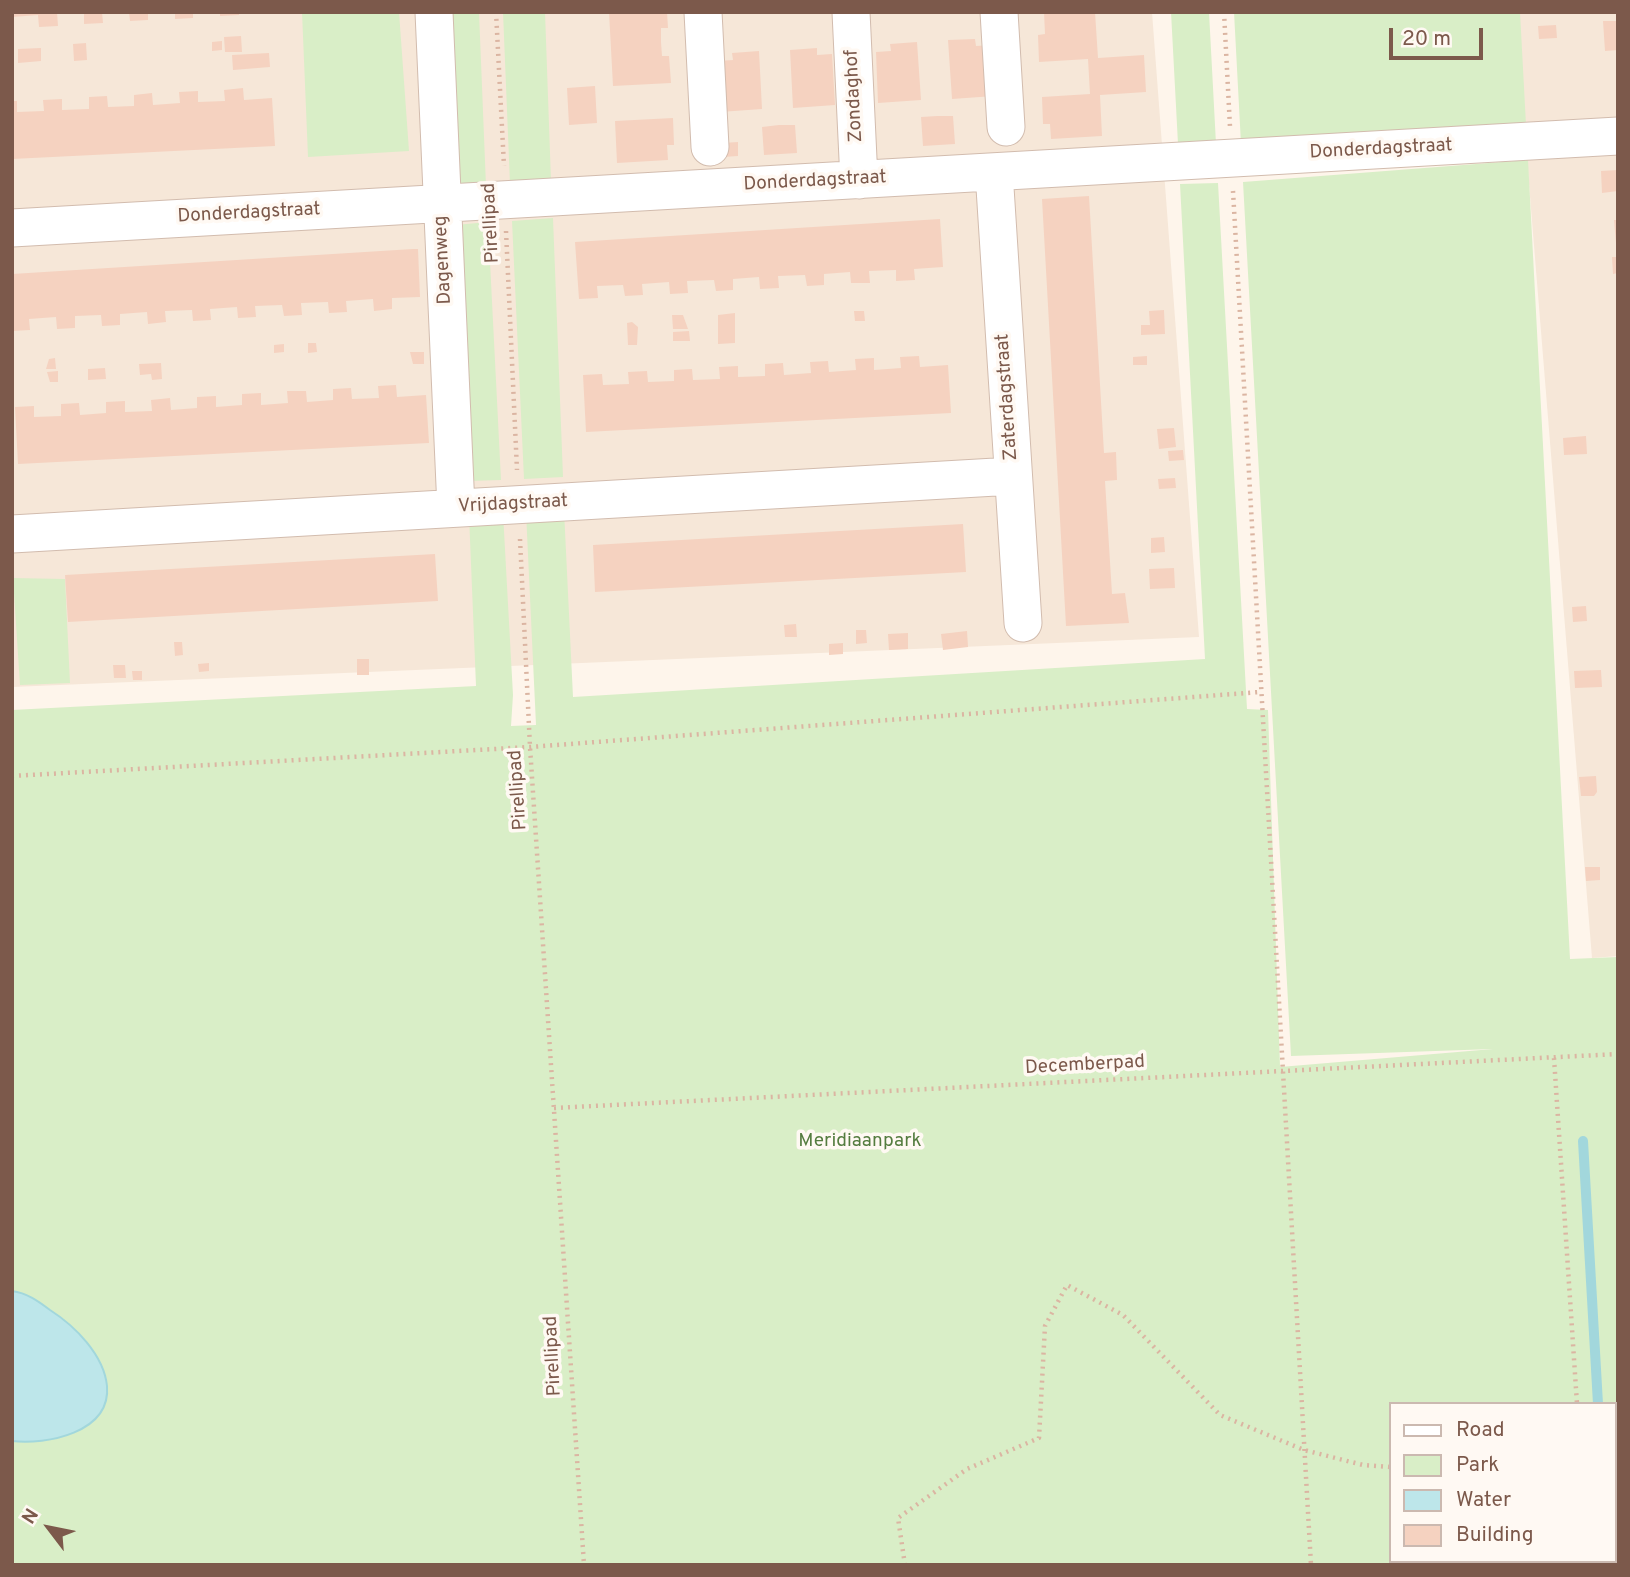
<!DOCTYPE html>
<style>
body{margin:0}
#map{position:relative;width:1630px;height:1577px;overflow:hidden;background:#fef5eb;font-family:Overpass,sans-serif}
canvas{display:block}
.frame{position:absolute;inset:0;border:14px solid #7c594b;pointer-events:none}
.legend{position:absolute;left:1389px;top:1402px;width:228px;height:161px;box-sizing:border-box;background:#fff9f3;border:2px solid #cbb9b0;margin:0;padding:9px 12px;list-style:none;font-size:21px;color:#7c594b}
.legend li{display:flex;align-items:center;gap:14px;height:35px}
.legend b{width:35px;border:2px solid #cbb9b0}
.north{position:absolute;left:14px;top:1493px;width:70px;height:70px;-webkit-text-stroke:5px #fff9f3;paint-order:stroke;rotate:302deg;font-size:19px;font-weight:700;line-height:28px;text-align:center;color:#7c594b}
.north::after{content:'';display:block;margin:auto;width:24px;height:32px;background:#7c594b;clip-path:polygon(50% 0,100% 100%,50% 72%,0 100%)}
.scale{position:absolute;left:1389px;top:28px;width:94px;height:32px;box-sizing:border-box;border:4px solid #7c594b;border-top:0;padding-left:9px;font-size:21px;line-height:24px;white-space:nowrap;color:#7c594b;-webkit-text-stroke:5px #fff9f3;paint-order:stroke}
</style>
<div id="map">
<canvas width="1630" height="1577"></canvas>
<div class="frame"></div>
<ul class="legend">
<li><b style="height:9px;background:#fff"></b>Road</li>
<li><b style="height:19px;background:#d9eec7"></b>Park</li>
<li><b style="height:19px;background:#bde6ea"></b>Water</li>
<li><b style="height:19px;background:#f5d2c0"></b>Building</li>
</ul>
<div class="north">N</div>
<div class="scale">20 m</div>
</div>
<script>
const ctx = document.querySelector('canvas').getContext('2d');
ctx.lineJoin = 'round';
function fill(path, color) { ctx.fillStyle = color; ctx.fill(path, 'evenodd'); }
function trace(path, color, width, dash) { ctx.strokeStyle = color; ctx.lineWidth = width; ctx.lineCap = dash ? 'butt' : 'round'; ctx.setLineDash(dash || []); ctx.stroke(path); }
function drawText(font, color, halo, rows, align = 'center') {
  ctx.font = font + ' Overpass,sans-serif'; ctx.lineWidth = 7; ctx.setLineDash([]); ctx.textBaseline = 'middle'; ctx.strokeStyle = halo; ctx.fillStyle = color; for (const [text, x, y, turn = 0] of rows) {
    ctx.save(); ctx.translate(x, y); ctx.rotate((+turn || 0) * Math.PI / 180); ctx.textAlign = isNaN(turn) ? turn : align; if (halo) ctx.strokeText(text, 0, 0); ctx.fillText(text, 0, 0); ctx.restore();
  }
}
const residential = new Path2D(`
 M12 12H1152L1199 637 12 687Z
 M1515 12H1618V956L1592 958Z`);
const green = new Path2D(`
 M302 12H399L409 151 308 157Z
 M447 12H479L486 186 455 188Z
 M503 12H545L551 181 510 184Z
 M1171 12H1209L1216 144H1178Z
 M1234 12H1520L1526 125 1241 144Z
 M1528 160 1570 959 1618 957V1565H12V710L476 686 469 515 503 513 513 695 511 726 536 725 526 512 564 510 573 697 1205 659 1180 184 1218 183 1247 709 1268 710 1280 1067 1493 1049 1291 1056 1243 182ZM1390 1404H1614V1561H1390Z
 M553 218 563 477 524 479 512 221Z
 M488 222 501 480 468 481 456 225Z
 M13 578 65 579 70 683 20 685Z`);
const water = new Path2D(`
 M12 1291C27 1293 38 1301 50 1310 75 1326 104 1355 107 1386 111 1433 46 1445 12 1441Z`);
const stream = new Path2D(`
 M1583 1141 1598 1404`);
const building = new Path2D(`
 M12 12H57L58 26 39 27 38 15 12 17Z
 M84 12H102L103 23 84 24Z
 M129 12H148V20L130 21Z
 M175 12H193V18L175 19Z
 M220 12H239V15L220 16Z
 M609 12H667L668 28H661V42L662 56H669L671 83 613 86Z
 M1044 12H1095L1098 58 1144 55 1146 92 1100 95 1102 136 1051 139 1050 124H1043L1042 97 1090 94 1088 59 1039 62 1038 35 1045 34Z
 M1603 21H1618V50L1605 51Z
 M1556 25 1557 38 1539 39 1538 26Z
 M241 36 242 52H225L224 37Z
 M975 39 976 46 991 45 994 96 952 99 948 40Z
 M222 41V50L212 51V42Z
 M917 42 921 100 878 103 876 52 891 51 890 44Z
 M86 43 87 60 74 61 73 44Z
 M41 48V61L18 63V49Z
 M817 48V55L832 54 835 105 793 108 790 50Z
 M759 51 762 109 720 112 717 61 733 60 732 53Z
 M269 53 270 67 233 70 232 55Z
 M595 86 597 123 569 125 567 88Z
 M243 88 244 100 272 98 275 146 12 159V101H17V112L44 111 43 100 62 99V110L89 109V97L107 96 108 107 134 106V95L152 93 153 105 180 103 179 92 198 91V102L225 101 224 90Z
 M937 116H953L955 144 923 146 921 117Z
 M673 118 674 145H667L668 160 617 163 615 121Z
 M779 125H795L797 153 764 155 762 127Z
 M738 142V156L723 157 722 143Z
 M1618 170V191L1602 193 1601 171Z
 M1089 196 1104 453 1116 452 1117 480 1105 481 1112 594 1125 593 1129 623 1066 626 1042 199Z
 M940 219 943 267 914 269 915 280 896 281V270L869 271 870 283H851L850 272 824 274V285L807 286 805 275 778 276 779 288 760 289 759 277 733 279V290L716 291 714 280 687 281 688 293 670 294 669 282 642 284 643 295 625 296 623 285 597 286 598 298 579 299 575 242Z
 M1614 220H1618V243H1616Z
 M413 249H418L420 297 392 298V309L374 311 373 299 346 301 347 312 329 313 328 302 301 303 302 315 284 316 282 305 255 306 256 317 238 318 237 307 210 309 211 320 193 321 192 310 165 311 166 322 148 324 147 312 120 314V325L102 326 101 315 75 316V328L57 329 56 317 29 319 30 330 12 331V274Z
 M1612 257H1618V273L1613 274Z
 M1164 310 1165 334 1141 335V325H1150L1149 311Z
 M854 311H864L865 321H855Z
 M735 313V343L718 344V315Z
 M672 315H683L688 329H673Z
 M632 322 638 327 637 345H628L627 323Z
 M689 331 690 341H673V332Z
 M308 343H316L317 352 308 353Z
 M284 344V352L274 353V345Z
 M410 352H424V364H413Z
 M919 356 920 367 948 365 951 413 586 432 583 375 602 374 603 385 629 384 628 372 647 371 648 382 674 381V370L692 369 693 380 720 379 719 367 738 366V377L765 376V364L783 363 784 375 811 373 810 362 828 361 829 372 856 370 855 359 874 358V370L901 368 900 357Z
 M1147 356V365H1133V357Z
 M55 358 56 369H46L49 359Z
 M161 363 162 379 152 380 151 374 140 375 139 364Z
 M105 368 106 379 88 380V369Z
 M58 371V382H50L47 372Z
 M396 385 397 397 426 395 429 443 18 464 15 407 34 406V417L61 416V404L79 403 80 415 106 413V402L125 401V412L152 411 151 400 170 398 171 410 197 408V397L216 396V407L242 405V394L261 393V405L288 403 287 391H306L307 402 333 400V389L351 388 352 399 379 398 378 386Z
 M1174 428 1176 447 1159 449 1157 429Z
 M1586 436 1587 454 1564 455 1563 438Z
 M1183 450 1184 460 1169 461 1168 451Z
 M1175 478 1176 488 1159 489 1158 479Z
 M963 524 966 572 595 592 593 545Z
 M1164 537 1165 552 1151 553V538Z
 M435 554 438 601 68 622 65 575Z
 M1174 568 1175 588 1150 589 1149 569Z
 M1586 606 1587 621 1573 622 1572 607Z
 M796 624 797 637H785L784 625Z
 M856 630H866L867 643 856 644Z
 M967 631 968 647 943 650 941 634Z
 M908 633V649L889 650 888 634Z
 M174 642H182L183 655 175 656Z
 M843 643V654L829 655V644Z
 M357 659H369V675H357Z
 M209 663V671L199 672 198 664Z
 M113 665H125L126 678H114Z
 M1601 670 1602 687 1575 688 1574 671Z
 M132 671H142V680H133Z
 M1596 776 1597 792 1594 796H1581L1579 777Z
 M1585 867H1600V880L1586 881Z`);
const path = new Path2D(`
 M496 12 504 166
 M1224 12 1230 127
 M1233 191 1311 1565
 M506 231 517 470
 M520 539 530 747 584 1565
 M12 776 530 747 1260 692
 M1554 1058 1577 1404
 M554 1108 1618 1054
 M1614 1559 1618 1563
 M1588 1561V1565
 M905 1565 898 1518 967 1469 1039 1438 1045 1326 1067 1285 1123 1315 1220 1415 1304 1450 1363 1465 1390 1467`);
const street = new Path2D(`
 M434 12 456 508
 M703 12 710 147
 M851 12 859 180
 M999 12 1006 127
 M994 172 1023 623
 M12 228 1618 136
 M12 534 1013 476`);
const streetNames = [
 ["Zondaghof",855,96,-93],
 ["Donderdagstraat",1381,150,-3],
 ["Donderdagstraat",815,182,-3],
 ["Donderdagstraat",249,214,-3],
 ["Pirellipad",492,223,-93],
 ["Dagenweg",444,260,-93],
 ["Zaterdagstraat",1008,397,-94],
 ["Vrijdagstraat",513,505,-3],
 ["Pirellipad",519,790,-94],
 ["Decemberpad",1085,1066,-3],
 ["Pirellipad",554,1356,-93]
];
const parkNames = [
 ["Meridiaanpark",860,1142]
];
fill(residential, '#f6e7d8');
fill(green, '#d9eec7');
fill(water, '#bde6ea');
trace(water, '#a2d7dc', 2);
trace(stream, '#a2d7dc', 10);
fill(building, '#f5d2c0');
trace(street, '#d2bcae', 39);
trace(path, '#dbb5a2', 4.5, [2, 5]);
trace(street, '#fff', 37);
drawText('19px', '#7c594b', '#fff9f3', streetNames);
drawText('19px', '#547c3f', '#fff9f3', parkNames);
</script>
